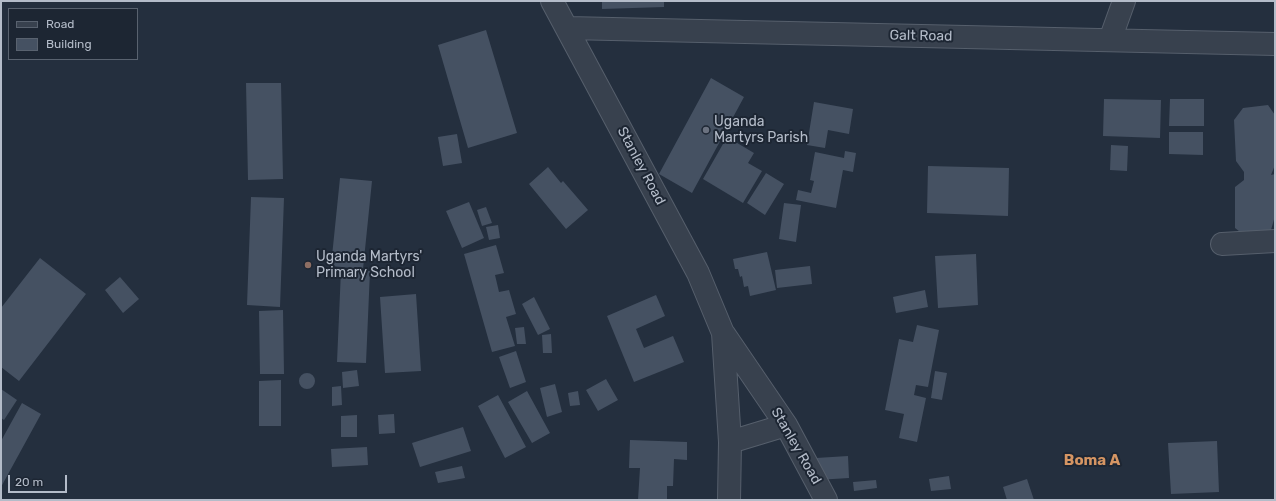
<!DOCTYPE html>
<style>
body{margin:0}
#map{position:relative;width:1276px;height:501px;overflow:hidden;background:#242f3e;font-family:Rubik,sans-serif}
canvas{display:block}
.frame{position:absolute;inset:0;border:2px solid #b4bcc9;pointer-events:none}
.legend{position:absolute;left:8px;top:8px;width:130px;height:52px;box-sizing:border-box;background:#1d2633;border:1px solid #59626f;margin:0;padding:5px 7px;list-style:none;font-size:12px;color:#b4bcc9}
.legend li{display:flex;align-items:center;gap:8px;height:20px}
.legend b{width:20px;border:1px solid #59626f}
.scale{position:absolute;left:8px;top:475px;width:59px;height:18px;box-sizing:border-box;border:2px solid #b4bcc9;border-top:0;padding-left:5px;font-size:12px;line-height:14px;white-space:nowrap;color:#b4bcc9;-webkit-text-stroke:3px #1d2633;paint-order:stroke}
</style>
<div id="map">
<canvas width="1276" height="501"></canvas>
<div class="frame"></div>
<ul class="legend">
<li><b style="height:5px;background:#38414e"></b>Road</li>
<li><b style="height:11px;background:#455162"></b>Building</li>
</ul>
<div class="scale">20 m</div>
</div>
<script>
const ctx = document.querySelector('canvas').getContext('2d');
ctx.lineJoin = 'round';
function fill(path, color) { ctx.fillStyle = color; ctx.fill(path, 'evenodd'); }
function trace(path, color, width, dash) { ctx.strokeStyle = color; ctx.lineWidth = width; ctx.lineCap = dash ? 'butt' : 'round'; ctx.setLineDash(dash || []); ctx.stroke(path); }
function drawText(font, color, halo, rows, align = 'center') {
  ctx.font = font + ' Rubik,sans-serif'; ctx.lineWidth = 4; ctx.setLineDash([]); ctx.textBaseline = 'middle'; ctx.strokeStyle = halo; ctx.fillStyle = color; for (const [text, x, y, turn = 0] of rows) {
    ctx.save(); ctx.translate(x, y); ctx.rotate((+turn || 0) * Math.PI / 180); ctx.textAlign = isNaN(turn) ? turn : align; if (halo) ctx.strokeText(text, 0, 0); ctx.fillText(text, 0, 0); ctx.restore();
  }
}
const building = new Path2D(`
 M602 1H664V7L602 9Z
 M486 30 517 133 468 148 438 45Z
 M711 78 744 97 692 193 659 174Z
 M246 83H281L283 179 248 180Z
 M1104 99 1161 100 1160 138 1103 136Z
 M1170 99H1204V126H1169Z
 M814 102 853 109 849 134 828 130 825 148 807 145Z
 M1268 105 1275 115V165L1271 175 1275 174V216L1271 230 1265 234 1244 235 1235 228V187L1244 180V172L1236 161 1234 120 1243 108Z
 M1169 132H1203V155L1169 154Z
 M457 134 462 163 443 166 438 137Z
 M727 137 754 153 748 163 762 171 743 203 703 179Z
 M1111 145 1128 146 1127 171 1110 170Z
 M845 151 856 153 853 172 843 170 836 208 796 200 798 190 811 193 814 181 810 180 815 152 844 158Z
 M928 166 1009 168 1008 216 927 213Z
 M548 167 561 183 563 181 588 210 566 229 529 184Z
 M766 173 784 184 765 215 747 203Z
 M340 178 372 181 363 269 331 266Z
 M251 197 284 198 280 307 247 305Z
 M469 202 484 238 462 248 446 211Z
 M784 203 801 205 796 242 779 239Z
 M486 207 492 223 482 226 477 210Z
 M498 225 500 238 489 240 486 227Z
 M496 245 504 273 495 275 499 292 509 290 516 314 506 317 515 346 492 352 464 254Z
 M767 252 776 290 750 296 748 286 744 287 742 276 740 277 738 269H735L733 259Z
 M976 254 978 305 938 308 935 256Z
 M40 258 86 294 19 381 1 367V308Z
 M810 266 812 284 777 288 775 270Z
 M341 270 370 271 366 363 337 362Z
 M120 277 139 299 123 313 105 290Z
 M925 290 928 307 896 313 893 297Z
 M416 294 421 371 385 373 380 297Z
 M656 295 665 316 636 329 644 348 673 336 684 362 634 382 607 316Z
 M534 297 550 329 538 335 522 304Z
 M283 310 284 374H260L259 311Z
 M917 325 939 330 928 387 916 385 914 395 926 398 917 442 899 438 904 414 885 410 899 339 913 342Z
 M524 327 526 344H517L515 328Z
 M551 334 552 353H543L542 335Z
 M516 351 526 382 510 388 499 357Z
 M357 370 359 386 343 388 342 372Z
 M935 371 947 373 942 400 931 398Z
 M299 381a8 8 0 1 1 16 0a8 8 0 1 1-16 0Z
 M606 379 618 400 598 411 586 390Z
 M281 380V426H259V381Z
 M555 384 562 412 547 417 540 388Z
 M341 386 342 405 332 406V387Z
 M1 389 17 400 4 420 1 418Z
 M527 391 550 433 532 443 508 402Z
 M578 391 580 405 570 406 568 393Z
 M498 395 526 447 505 458 478 406Z
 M22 403 41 414 1 487V441Z
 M394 414 395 433 379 434 378 415Z
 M357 415V437H341V416Z
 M463 427 471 451 420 467 412 443Z
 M630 440 687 442V460L674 459 673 486H667V500H638L640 468H629Z
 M1217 441 1219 492 1171 494 1168 443Z
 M367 447 368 465 332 467 331 449Z
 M848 456 849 478 817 480 816 458Z
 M462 466 465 478 438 483 435 472Z
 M949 476 951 489 931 491 929 479Z
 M1027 479 1034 500H1007L1003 487Z
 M876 480 877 488 854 491 853 482Z`);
const minor = new Path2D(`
 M552 1 698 273 723 333 730 442 729 500
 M568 28 1275 44
 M1110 40 1124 1
 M1222 244 1275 241
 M724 334 786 425 826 500
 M730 442 786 425`);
const markers = [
 [706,130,4,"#6b7280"],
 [308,265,4,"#8d6e63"]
];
const streetNames = [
 ["Galt Road",921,36,1],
 ["Stanley Road",641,166,62],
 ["Stanley Road",796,446,60]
];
const poiNames = [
 ["Uganda",714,122],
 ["Martyrs Parish",714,138],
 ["Uganda Martyrs'",316,257],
 ["Primary School",316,273]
];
const neighbourhoodNames = [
 ["Boma A",1092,461]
];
fill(building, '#455162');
trace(minor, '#565f6c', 24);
trace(minor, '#38414e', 22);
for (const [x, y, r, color] of markers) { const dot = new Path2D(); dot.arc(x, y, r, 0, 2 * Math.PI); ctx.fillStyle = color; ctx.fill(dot); trace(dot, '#1d2633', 1.5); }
drawText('14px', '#b4bcc9', '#1d2633', streetNames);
drawText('14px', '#b4bcc9', '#1d2633', poiNames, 'left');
drawText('bold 15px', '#d59563', '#1d2633', neighbourhoodNames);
</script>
